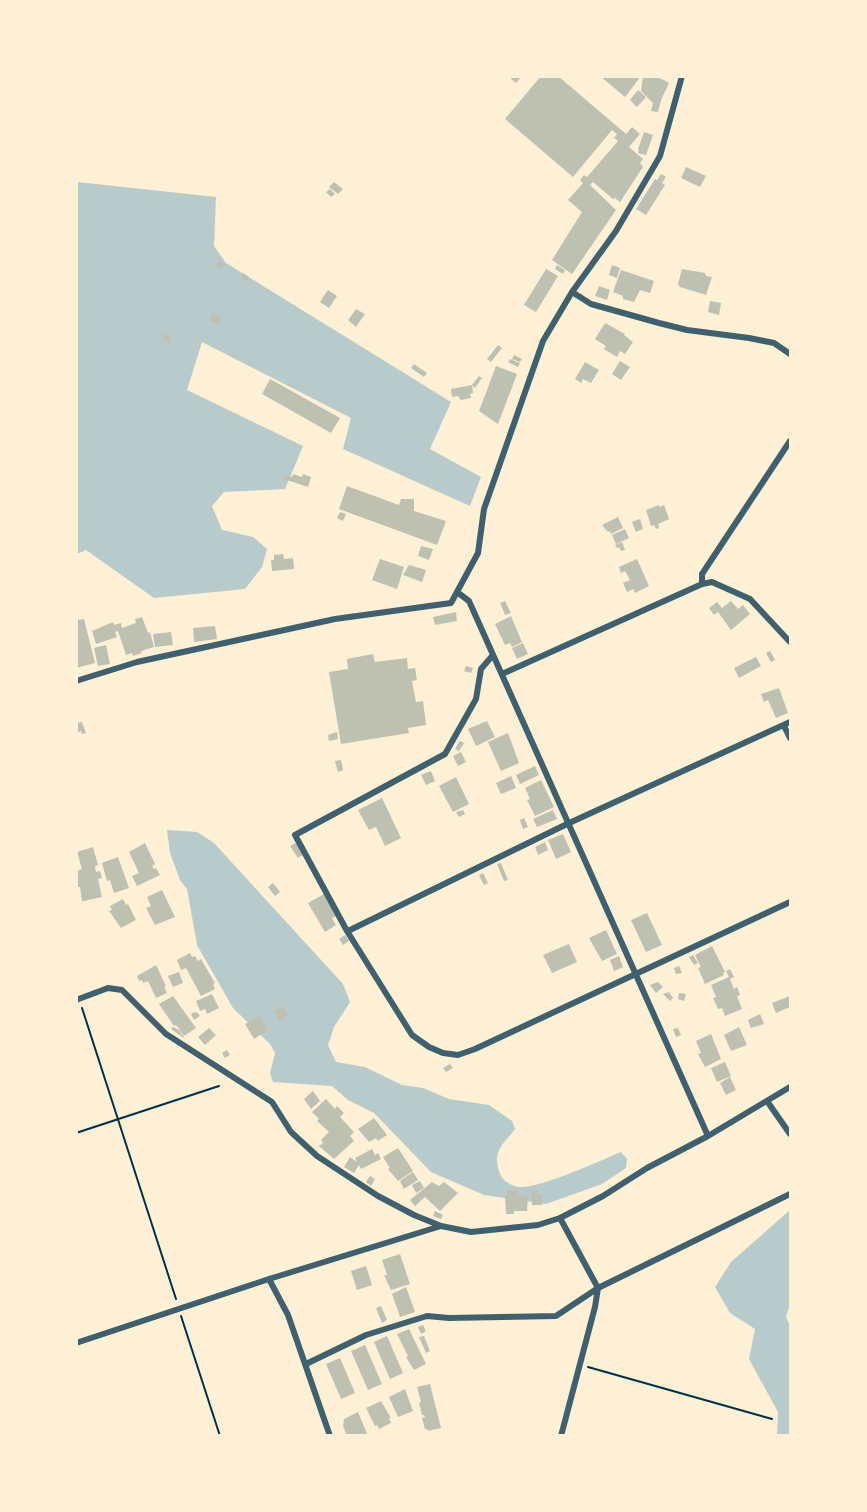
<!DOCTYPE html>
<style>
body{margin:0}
#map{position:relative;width:867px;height:1512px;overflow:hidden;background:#fdf0d5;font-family:"Roboto Condensed",sans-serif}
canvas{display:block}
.frame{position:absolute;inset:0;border:78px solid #fdf0d5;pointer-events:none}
</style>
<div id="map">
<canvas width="867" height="1512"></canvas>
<div class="frame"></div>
</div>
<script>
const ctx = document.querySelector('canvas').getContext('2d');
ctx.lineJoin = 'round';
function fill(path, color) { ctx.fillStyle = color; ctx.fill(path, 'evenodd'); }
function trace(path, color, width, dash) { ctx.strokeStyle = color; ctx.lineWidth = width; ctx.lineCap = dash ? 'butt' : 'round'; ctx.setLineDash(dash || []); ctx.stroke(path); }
const green = new Path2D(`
 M77 182 216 197 214 246 226 263 451 402 430 449 481 477 470 506 343 449 351 418 202 342 187 390 303 446 285 489 224 492 212 506 222 530 253 537 267 549 262 567 245 589 154 598 86 550 77 554Z
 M167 830 197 832 214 843 343 984 350 1002 334 1027 328 1045 336 1062 365 1067 402 1085 423 1088 449 1099 489 1105 512 1121 515 1129C501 1147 492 1151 500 1174 503 1181 511 1186 519 1187 539 1189 599 1161 621 1152L627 1159 626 1168 602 1184 546 1204 484 1195 431 1172 374 1113 348 1100 332 1086 273 1082 270 1073 275 1053 270 1044 233 1008 197 945 187 889 180 880 170 853Z
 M790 1210V1304L786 1317 790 1326V1435H777L778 1412 749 1359 755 1329 730 1313 715 1287 731 1262Z`);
const building = new Path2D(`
 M508 76H522L516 83Z
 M541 76H558L626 134 632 127 640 134 629 147 643 159 640 163 643 167 620 202 615 198 613 199 593 182 590 185 616 210 572 274 552 260 582 212 568 200 583 183 580 180 584 175 587 177 618 141 614 138 617 134 612 130 573 177 505 119Z
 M600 76H641L625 97Z
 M643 76H656L669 83 661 100 658 112 651 111 653 103 641 91Z
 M638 90 646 97 637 107 630 100Z
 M644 132 653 135 646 155 638 153 639 150 638 149Z
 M686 167 706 176 700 187 681 178Z
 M661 174 666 177 662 183 665 185 646 215 636 209 655 179 657 180Z
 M334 182 343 189 338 194 329 187Z
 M330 189 335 194 331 197 326 192Z
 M219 261 224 264 220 269 215 266Z
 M557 265 565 270 563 274 555 269Z
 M612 265 620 268 617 278 609 275Z
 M546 269 558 276 536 312 524 305Z
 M682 269 705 273 706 276 712 277 706 295 680 287 678 284Z
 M621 270 654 281 650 293 640 290 634 302 623 299V296L613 292Z
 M243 273 249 277 247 281 241 277Z
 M599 286 610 290 607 300 595 296Z
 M328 290 337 296 329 308 320 302Z
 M710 301 721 303 719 315 708 312Z
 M356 309 365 314 356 327 348 320Z
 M213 312 222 317 217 324 209 320Z
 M605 323 625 334 624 335 633 342 625 354 620 351 617 357 604 349 606 346 595 339Z
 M165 334 172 338 169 343 162 338Z
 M498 345 502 348 491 362 487 359Z
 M514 355 522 359 520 362 512 359Z
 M510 359 520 363 518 367 508 362Z
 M620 361 630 367 621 380 612 374Z
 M585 362 599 370 591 383 583 379 581 383 575 379Z
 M414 364 427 373 424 377 411 368Z
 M496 366 517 374 498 424 479 411Z
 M479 376 482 378 475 388 472 385Z
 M270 379 340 418 331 433 262 394Z
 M472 385 473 393 470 394 471 398 461 400 458 396 452 397 451 389Z
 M293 474 302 477 303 474 311 477 308 487 284 479 285 475 292 477Z
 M347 486 399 505 401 499H414V511L446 521 437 545 339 509Z
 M659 505V507L664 505 669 519 658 524 659 528 656 529 654 525 651 526 646 510Z
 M340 512 346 514 343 521 337 518Z
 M618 517 623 528 611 534 610 531 608 532 602 525Z
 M640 519 643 529 636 532 632 522Z
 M625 529 629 538 616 544 612 535Z
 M622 542 625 550 621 551 619 547 617 548 615 545Z
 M421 546 433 549 429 560 418 556Z
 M283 554 284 559 293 558 294 569 272 571 271 560H274V555Z
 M380 559 404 567 397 589 372 580Z
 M637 559 649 586 635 593 633 589 627 592 623 583 630 580 625 571 621 573 619 567Z
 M409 565 426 570 422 582 403 575Z
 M505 601 511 613 505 615 500 603Z
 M731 601 738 609 743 605 750 614 731 630 718 612 714 615 709 608 717 602 722 608Z
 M456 612 457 621 435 625 433 617Z
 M76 614 79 620 84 619 95 663 76 668Z
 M511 616 522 642 512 647 510 643 505 645 495 624Z
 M142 617 148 633 150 632 154 647 141 651 142 653 133 656 132 653 126 655 118 631 115 632 117 637 96 644 92 631 113 622 114 625 121 623 122 628 136 623 135 619Z
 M215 626 217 639 194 642 193 628Z
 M171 632 173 645 155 647 153 634Z
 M523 643 528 654 517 659 512 648Z
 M106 645 110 664 98 666 94 648Z
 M770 651 775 660 771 662 766 653Z
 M373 654 375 662 407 658 408 669 415 668 417 680 412 681 416 702 423 701 426 725 408 728 409 733 341 744 329 672 348 669 347 659Z
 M756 657 761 666 739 678 734 668Z
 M466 666 473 668 471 673 464 671Z
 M779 688 788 713 776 718 768 700 764 702 761 694Z
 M487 721 495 737 476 746 468 729Z
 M82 722 86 733 82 734 81 731 76 733V723Z
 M337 732 338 739 329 741 328 735Z
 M508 733 519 763 501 771 488 742Z
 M460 741 464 743 459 751 455 749Z
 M461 752 466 762 458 766 453 756Z
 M341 760 343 770 338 772 335 761Z
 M535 766 539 775 520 784 516 775Z
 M431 771 435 781 426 785 421 775Z
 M511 776 516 788 501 794 496 783Z
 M456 777 469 804 453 812 439 786Z
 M541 780 554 807 535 816 527 800 530 799 525 788Z
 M382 798 401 838 385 846 376 827 369 830 358 810Z
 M463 810 465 814 459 817 456 812Z
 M553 810 557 819 537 827 533 819Z
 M524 818 528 827 523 829 520 820Z
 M563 834 571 852 556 859 548 840Z
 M545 842 548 850 538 855 535 847Z
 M145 843 155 864 152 866 154 869 156 868 160 875 137 886 132 876 139 873 129 852Z
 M296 843 304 854 298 858 290 846Z
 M93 847 98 865 95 866 96 872 100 871 102 878 98 879 102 897 84 901H82L80 887H78L76 883V871L82 869 77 852Z
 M118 857 129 888 114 893 110 880 107 881 102 863Z
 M501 863 508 880 504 881 497 864Z
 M483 873 488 883 484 885 479 875Z
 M273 883 280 892 275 896 268 887Z
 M162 890 175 917 155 925 146 908 151 906 147 897Z
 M324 894 336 916 332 918 336 925 325 932 308 903Z
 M123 899 126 905 128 904 136 920 121 928 109 911 112 910 110 906Z
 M647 913 662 945 646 952 631 920Z
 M606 930 617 954 602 961 589 938Z
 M345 935 349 941 343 945 339 939Z
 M569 944 577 962 552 973 543 955Z
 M712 946 725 972 723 973 724 975 705 984 698 968 701 967 695 955Z
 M190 953 192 957 195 956 198 961 201 959 215 983 213 984 215 989 201 996 186 968 181 970 177 960Z
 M693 955 698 963 694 965 689 957Z
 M619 956 623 967 614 971 610 960Z
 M156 965 166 986 164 987 167 993 156 998 148 981 143 983 142 980 139 981 137 976Z
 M679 966 682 973 676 974 674 968Z
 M730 969 734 977 730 979 734 989 737 987 740 995 737 996 742 1009 725 1016 722 1008 718 1009 713 998 716 997 711 985 729 977 726 971Z
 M179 972 183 983 173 987 168 976Z
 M658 982 663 987 656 993 650 985Z
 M669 992 673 998 670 1001 663 994Z
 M679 993 686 994 684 1001 678 999Z
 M212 994 219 1008 207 1014 205 1009 200 1011 196 1001Z
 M173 996 196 1028 184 1036 176 1025 174 1026 159 1004Z
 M790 996V1007L776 1013 772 1003Z
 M282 1006 288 1015 279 1021 274 1011Z
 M194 1012 195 1013 197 1012 200 1016 194 1020 191 1014Z
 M760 1014 764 1024 751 1028 748 1020Z
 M259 1016 268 1030 254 1039 245 1024Z
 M173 1027 179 1030 185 1039 171 1029Z
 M739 1027 747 1045 731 1051 724 1035Z
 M209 1028 216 1035 205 1045 198 1037Z
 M678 1028 681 1035 676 1037 673 1029Z
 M711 1034 721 1059 705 1067 698 1054 701 1053 696 1041Z
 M227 1050 230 1055 225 1058 222 1053Z
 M725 1062 731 1076 717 1082 711 1068Z
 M450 1064 453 1068 446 1072 443 1068Z
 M730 1077 736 1090 726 1095 720 1083Z
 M313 1091 320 1101 311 1109 304 1099Z
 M326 1099 335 1109 337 1106 344 1113 340 1117 354 1132 350 1136 354 1141 334 1159 319 1146 323 1143 321 1140 329 1132 317 1121 319 1119 312 1112Z
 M374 1118 387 1135 378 1141 376 1138 369 1142 358 1129Z
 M398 1148 413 1171 398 1181 388 1169 390 1168 383 1157Z
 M372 1149 375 1155 378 1153 381 1159 361 1169 359 1165 354 1173 344 1167 350 1157 357 1162 355 1158Z
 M413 1172 418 1180 404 1189 400 1181Z
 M370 1176 375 1179 371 1186 366 1182Z
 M420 1181 424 1188 416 1193 412 1185Z
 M432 1182 439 1186 444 1182 458 1193 440 1211 425 1197 415 1206 410 1200Z
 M507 1190 518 1191V1195L528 1196 527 1211H514V1214H506L505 1195H507Z
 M532 1191H537V1194L542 1195V1205H532Z
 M435 1211 443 1215 441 1219 433 1216Z
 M400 1254 410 1284 391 1290 384 1275H387L382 1260Z
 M366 1266 372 1285 357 1290 351 1271Z
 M406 1287 415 1312 400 1317 392 1294Z
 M381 1306 387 1320 382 1323 376 1308Z
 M423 1325 426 1331 421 1334 418 1327Z
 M409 1329 426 1364 414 1370 406 1357 408 1356 397 1334Z
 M387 1336 403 1373 390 1379 374 1342Z
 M424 1336 430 1351 426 1353 419 1337Z
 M365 1345 382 1384 368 1390 351 1351Z
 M340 1358 355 1393 341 1399 326 1364Z
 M430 1384 441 1428 428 1431 427 1429H425L422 1418 425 1417 424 1415H422L419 1403 421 1402 417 1387Z
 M405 1389 413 1411 398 1417 389 1397Z
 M381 1401 391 1418H389L391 1423 379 1429 377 1425 375 1426 366 1408Z
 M358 1412 368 1436H347L343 1426 344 1419Z`);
const path = new Path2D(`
 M82 1008 176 1299
 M76 1133 219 1086
 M181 1316 220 1436
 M588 1367 772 1419`);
const minor = new Path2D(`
 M572 292 591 304 659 323 687 330 749 338 774 343 790 354
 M702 584V574L790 441
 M457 592 469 601 708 1136
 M493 655 481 669 476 699 445 754 295 835 347 931 412 1035 429 1047 443 1053 458 1055 475 1049 790 902
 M502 674 702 584 712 582 750 599 790 642
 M76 681 137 662 335 619 451 603 478 553 484 509 543 341 572 292 616 231 660 156 682 76
 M784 726 790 738
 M348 931 567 824 790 722
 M76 1000 108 988 122 990 166 1034 272 1102 291 1132 317 1156 378 1196 414 1215 441 1226 471 1232 538 1225 560 1218 603 1196 647 1168 708 1136 790 1087
 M767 1101 790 1134
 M560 1218 598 1288 595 1307 561 1436
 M269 1279 288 1315 330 1436
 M76 1343 269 1279 441 1226
 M306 1364 366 1335 427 1316 449 1318 556 1316 598 1288 790 1194`);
fill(green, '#b9caca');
fill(building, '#bec0b2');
trace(path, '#003049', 2);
trace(minor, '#3f606c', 6);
</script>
